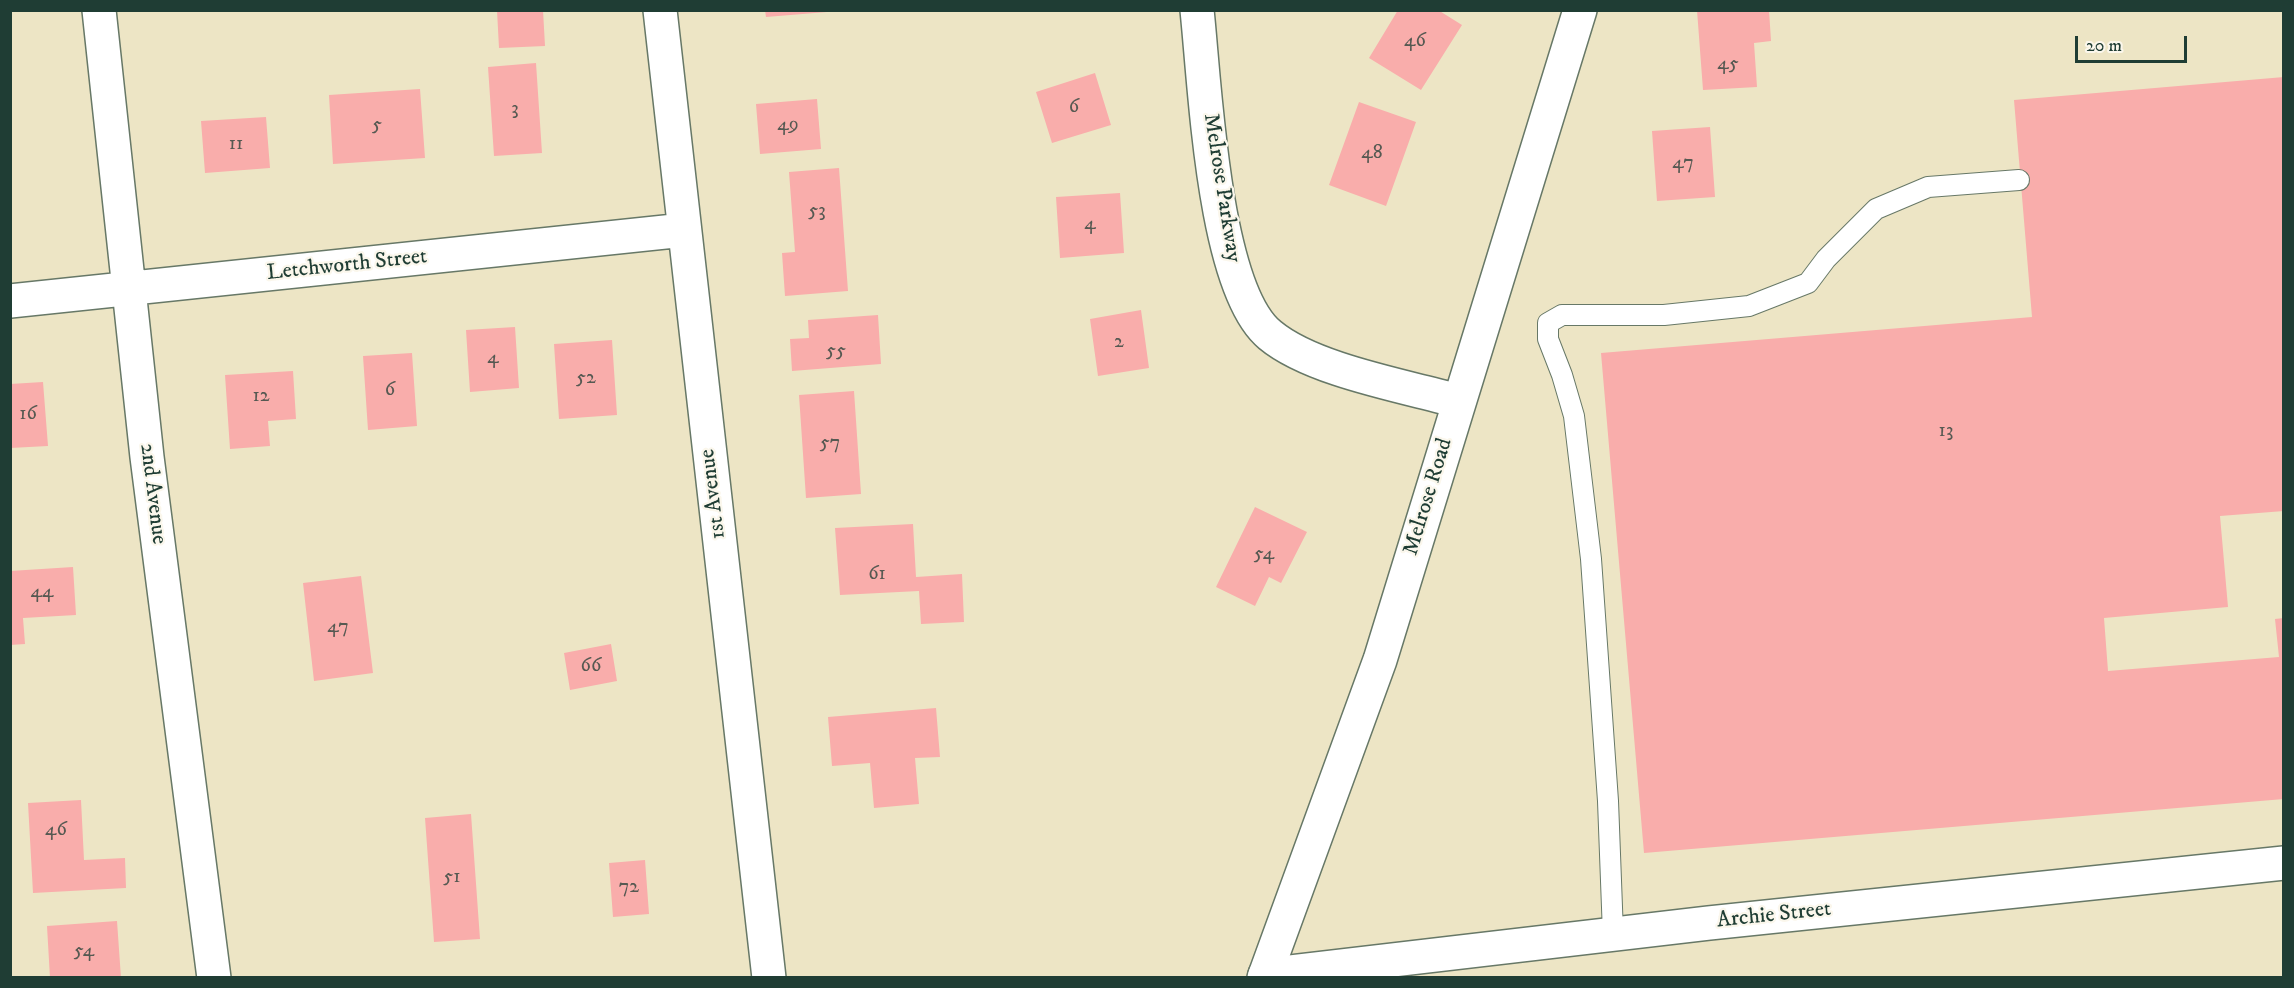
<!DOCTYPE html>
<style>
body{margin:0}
#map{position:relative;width:2294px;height:988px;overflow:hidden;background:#ede5c5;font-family:"IM FELL DW Pica",serif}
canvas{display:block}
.frame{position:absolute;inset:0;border:12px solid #1f3d34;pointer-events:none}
.scale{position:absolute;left:2075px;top:36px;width:112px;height:27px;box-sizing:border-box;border:3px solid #1f3d34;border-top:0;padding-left:8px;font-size:18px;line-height:21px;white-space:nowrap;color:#1f3d34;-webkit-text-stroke:4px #fbf7ec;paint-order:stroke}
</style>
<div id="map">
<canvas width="2294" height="988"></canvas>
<div class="frame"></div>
<div class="scale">20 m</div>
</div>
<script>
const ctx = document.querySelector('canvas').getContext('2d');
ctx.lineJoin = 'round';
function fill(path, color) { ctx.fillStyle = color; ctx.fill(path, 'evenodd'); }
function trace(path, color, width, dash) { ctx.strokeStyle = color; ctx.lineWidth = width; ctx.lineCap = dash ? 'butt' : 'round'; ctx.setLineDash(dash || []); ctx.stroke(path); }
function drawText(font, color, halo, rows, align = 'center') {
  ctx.font = font + ' "IM FELL DW Pica",serif'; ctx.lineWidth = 4.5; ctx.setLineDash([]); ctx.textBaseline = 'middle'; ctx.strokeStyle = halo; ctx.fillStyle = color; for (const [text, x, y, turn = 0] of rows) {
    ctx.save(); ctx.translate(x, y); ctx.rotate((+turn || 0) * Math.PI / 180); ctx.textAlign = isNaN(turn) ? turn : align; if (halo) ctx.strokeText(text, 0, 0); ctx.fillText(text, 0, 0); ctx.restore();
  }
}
const building = new Path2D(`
 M497 10H543L545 46 499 48Z
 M765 10H827V12L766 17Z
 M1398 10H1438L1462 25 1421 90 1369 58Z
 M1697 10H1769L1771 41 1754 43 1757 87 1703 90Z
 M536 63 542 153 494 156 488 67Z
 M1095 73 1111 125 1052 143 1036 92Z
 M2284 77V511L2220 516 2228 607 2104 618 2108 671 2279 657 2275 619 2284 618V799L1644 853 1601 353 2032 317 2014 100Z
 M420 89 425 158 333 164 329 95Z
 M817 99 821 149 760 154 756 104Z
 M1359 102 1416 122 1386 206 1329 185Z
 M266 117 270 168 205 173 201 121Z
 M1710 127 1715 197 1657 201 1652 131Z
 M839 168 848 291 785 296 782 253 795 252 789 172Z
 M1120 193 1124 253 1060 258 1056 197Z
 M1141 310 1149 368 1098 376 1090 319Z
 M878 315 881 364 792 371 790 339 809 338 808 320Z
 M515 327 519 388 470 392 466 330Z
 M612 340 617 415 559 419 554 344Z
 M412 353 417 426 368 430 363 356Z
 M293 371 296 419 268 421 270 446 230 449 225 375Z
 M43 382 48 446 10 448V384Z
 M854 391 861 494 806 498 799 395Z
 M1255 507 1307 532 1281 583 1269 577 1255 606 1216 587Z
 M913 524 916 577 962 574 964 622 921 624 919 591 840 595 835 528Z
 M73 567 76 615 23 618 25 644 10 645V571Z
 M361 576 373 673 314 681 303 583Z
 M611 644 617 681 570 690 564 653Z
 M936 708 940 757 915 758 919 804 874 808 870 763 832 766 828 717Z
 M81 800 84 860 125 858 126 888 33 893 28 803Z
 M471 814 480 939 434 942 425 818Z
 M645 860 649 914 613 917 609 863Z
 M117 921 121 978H50L47 926Z`);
const lane = new Path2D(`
 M1613 934 1608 801 1591 559 1574 416 1562 375 1548 339V323L1562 315H1664L1749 306 1808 283 1826 259 1876 209 1928 187 2019 180`);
const street = new Path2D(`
 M99 10 147 457 214 978
 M660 10 769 978
 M1197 10C1205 84 1213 288 1270 335 1312 370 1404 386 1458 401
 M10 301 684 230
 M1265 975 1709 923 2284 863`);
const secondary = new Path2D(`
 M1264 978 1380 660 1580 10`);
const numberNames = [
 ["46",1415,42],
 ["45",1728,65],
 ["6",1074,108],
 ["3",515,110],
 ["5",377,126],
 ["49",788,126],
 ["11",236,145],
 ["48",1372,154],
 ["47",1683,164],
 ["53",817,212],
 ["4",1090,225],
 ["2",1119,343],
 ["55",836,352],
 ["4",493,359],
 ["52",586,379],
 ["6",390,391],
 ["12",261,397],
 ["16",28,415],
 ["13",1946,432],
 ["57",830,444],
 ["54",1264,555],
 ["61",877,575],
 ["44",42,593],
 ["47",338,628],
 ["66",591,667],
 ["46",56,831],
 ["51",452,878],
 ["72",629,888],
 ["54",84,952]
];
const streetNames = [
 ["Melrose Parkway",1221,188,81],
 ["Letchworth Street",347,266,-6],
 ["2nd Avenue",152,494,83],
 ["1st Avenue",714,494,-97],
 ["Melrose Road",1429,497,-73],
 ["Archie Street",1774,916,-6]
];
fill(building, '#f9adab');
trace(lane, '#677867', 22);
trace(street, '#677867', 36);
trace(secondary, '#677867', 36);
trace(lane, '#fff', 20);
trace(street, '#fff', 33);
trace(secondary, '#fff', 33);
drawText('20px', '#565952', null, numberNames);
drawText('22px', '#1f3d34', '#fbf7ec', streetNames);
</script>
